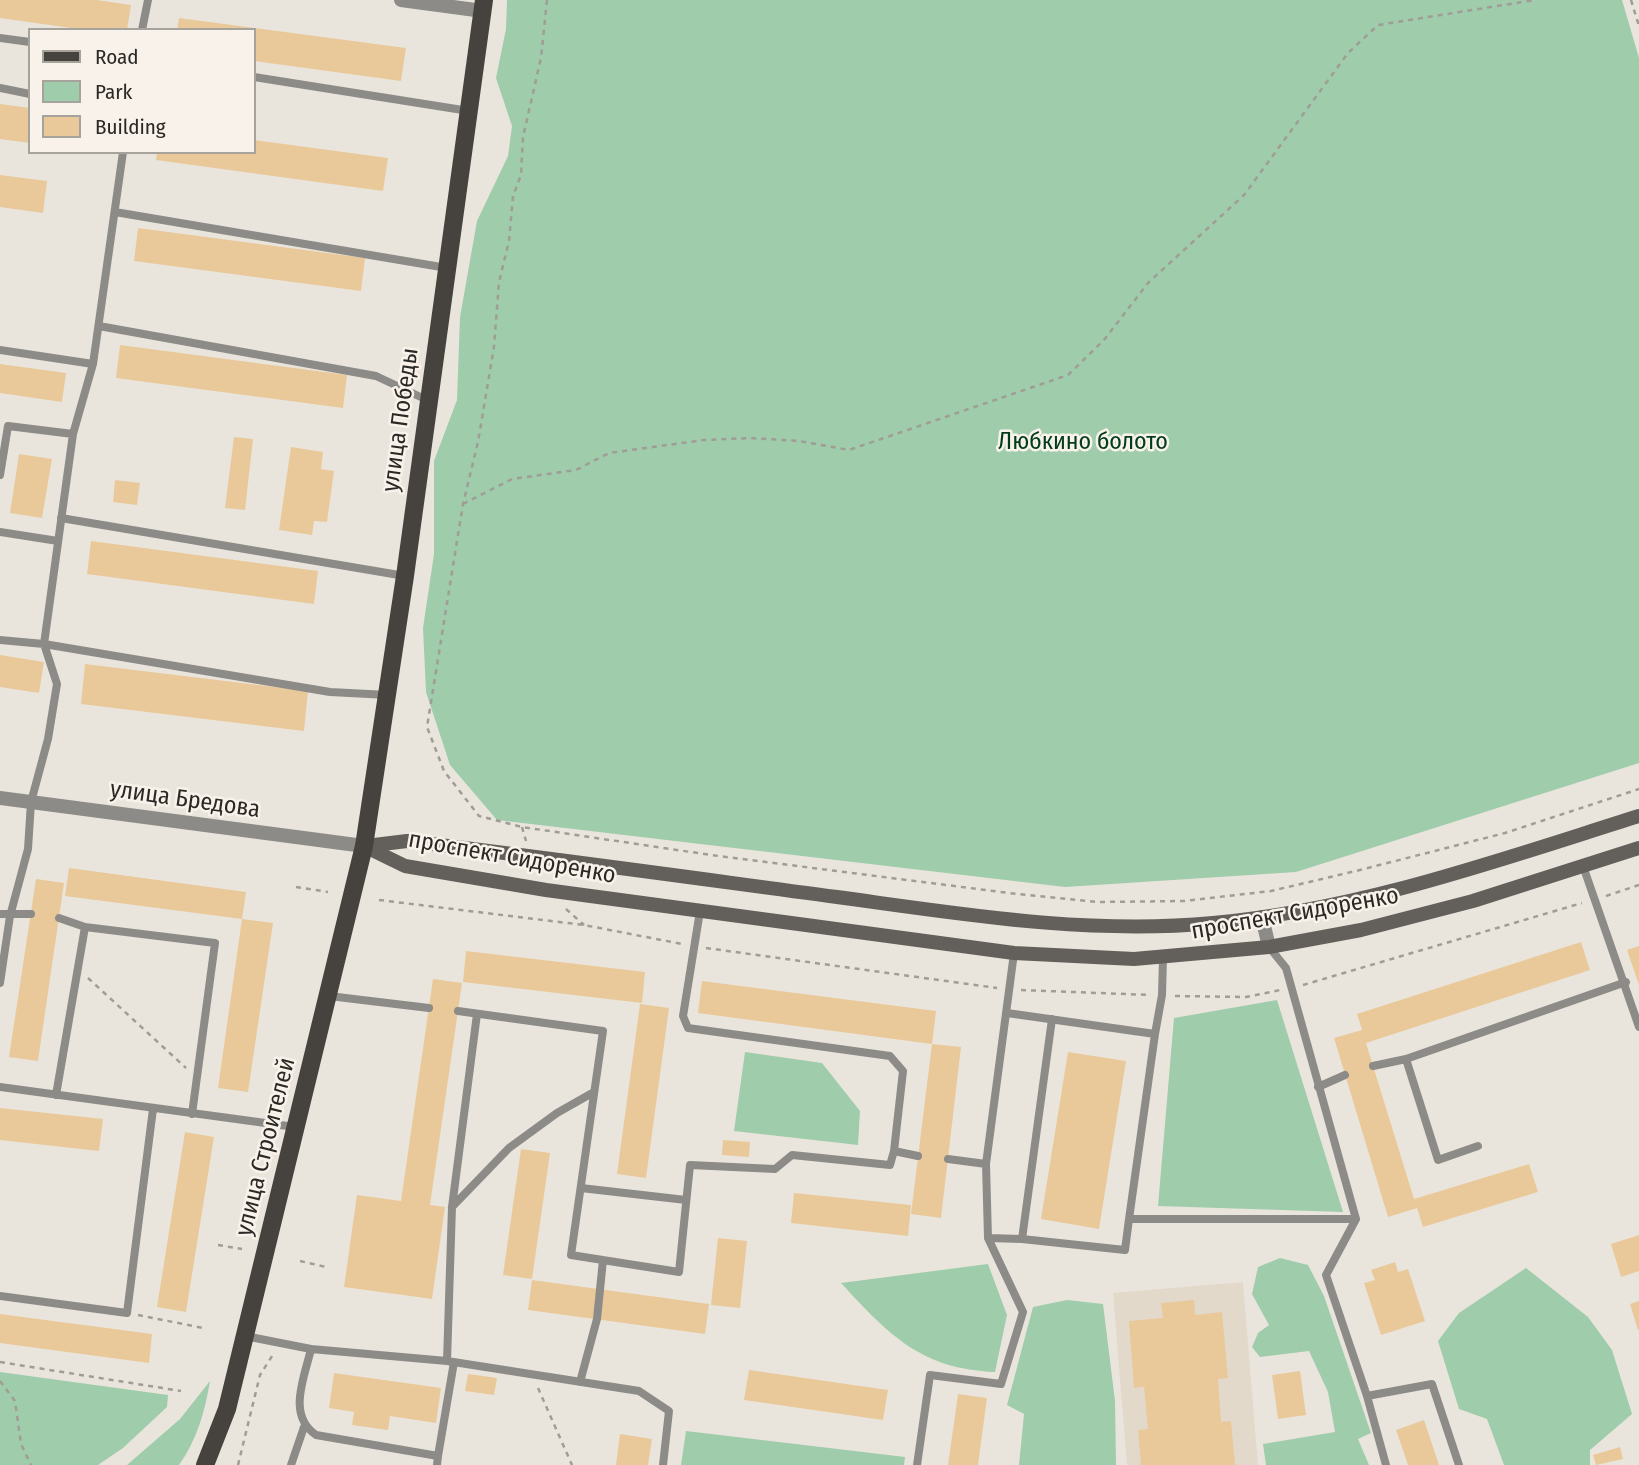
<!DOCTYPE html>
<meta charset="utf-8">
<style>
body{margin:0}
#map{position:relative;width:1639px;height:1465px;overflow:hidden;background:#eae5dc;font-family:"Fira Sans Condensed",sans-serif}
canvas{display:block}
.legend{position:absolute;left:28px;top:28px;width:228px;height:126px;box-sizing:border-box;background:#f8f2ea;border:2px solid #a6a29c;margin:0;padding:9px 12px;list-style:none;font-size:21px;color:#2b2926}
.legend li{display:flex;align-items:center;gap:14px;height:35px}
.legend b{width:35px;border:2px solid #a6a29c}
</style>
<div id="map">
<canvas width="1639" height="1465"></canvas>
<ul class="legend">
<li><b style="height:9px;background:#46423d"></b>Road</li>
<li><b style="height:19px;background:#9fccab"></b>Park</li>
<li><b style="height:19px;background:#e9c99a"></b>Building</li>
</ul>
</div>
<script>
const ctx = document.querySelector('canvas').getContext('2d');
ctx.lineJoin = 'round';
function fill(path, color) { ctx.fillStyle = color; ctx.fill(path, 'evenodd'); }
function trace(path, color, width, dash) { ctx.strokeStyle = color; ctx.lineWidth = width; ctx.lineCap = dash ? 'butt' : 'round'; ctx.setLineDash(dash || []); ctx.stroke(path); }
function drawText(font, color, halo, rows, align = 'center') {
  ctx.font = font + ' "Fira Sans Condensed",sans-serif'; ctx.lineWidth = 5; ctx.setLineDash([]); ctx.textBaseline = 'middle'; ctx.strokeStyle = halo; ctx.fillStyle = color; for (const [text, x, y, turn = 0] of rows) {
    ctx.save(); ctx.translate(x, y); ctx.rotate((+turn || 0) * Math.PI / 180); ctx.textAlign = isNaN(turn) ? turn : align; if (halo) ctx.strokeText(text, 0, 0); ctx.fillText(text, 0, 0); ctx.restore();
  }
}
const built = new Path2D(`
 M1243 1282 1258 1465H1127L1113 1293Z`);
const green = new Path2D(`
 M507 0H1622L1639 58V763L1296 872 1065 887 497 820 450 765 426 692 423 628 434 554V461L457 400 460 317 477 221 508 156 512 126 496 78 506 29Z
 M1277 1000 1343 1212 1158 1206 1174 1018Z
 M745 1052 822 1063 860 1111 858 1145 734 1131Z
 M1280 1258 1308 1265 1324 1296 1371 1433 1358 1439 1369 1465H1266L1263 1444 1335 1432 1328 1392 1309 1351 1260 1357 1252 1347 1258 1333 1269 1325 1252 1294 1258 1267Z
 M988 1264 1007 1315 995 1372C921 1369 889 1335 841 1283Z
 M1526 1268 1588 1317 1612 1350 1632 1414 1590 1450V1465H1504L1487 1419 1459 1409 1438 1341 1459 1313Z
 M1067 1300 1103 1304 1115 1401 1116 1465H1019L1024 1414 1007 1405 1033 1307Z
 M0 1372 168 1395 167 1407 123 1448 98 1465H0Z
 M210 1381C205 1411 197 1440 179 1465H127L180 1419Z
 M686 1431 905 1457 904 1465H681Z`);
const building = new Path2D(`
 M0 0H97L131 5 127 30H85L0 18Z
 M179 18 406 48 401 81 254 61V30H177Z
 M0 104 30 108V143L0 139Z
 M254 140 388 158 383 191 156 160 157 152H254Z
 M0 175 47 181 43 213 0 207Z
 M138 228 365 258 361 291 134 261Z
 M120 345 347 375 343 408 116 378Z
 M0 364 66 373 62 402 0 393Z
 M234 437 253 439 245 510 225 508Z
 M291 447 323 452 321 469 334 471 327 522 314 521 312 535 279 530Z
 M19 454 52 459 42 518 10 513Z
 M115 480 140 483 137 505 113 502Z
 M91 541 318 571 314 604 87 574Z
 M0 655 44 662 39 693 0 687Z
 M85 664 308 691 304 731 81 704Z
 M69 868 246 892 242 919 65 896Z
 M36 879 64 883 38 1061 9 1057Z
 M242 919 273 923 248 1092 218 1088Z
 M1581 942 1590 970 1366 1043 1414 1199 1529 1164 1538 1192 1423 1227 1417 1208 1388 1217 1334 1038 1362 1030 1357 1014Z
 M1639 946V985L1627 950Z
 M466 951 645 972 642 1003 463 982Z
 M433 979 462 983 430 1205 445 1207 432 1299 344 1287 357 1195 401 1201Z
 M702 981 936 1011 932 1044 698 1013Z
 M640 1004 669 1008 646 1178 617 1174Z
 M932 1044 961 1047 941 1218 911 1214Z
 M1068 1052 1126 1061 1099 1229 1041 1219Z
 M0 1108 103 1119 99 1151 0 1140Z
 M185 1132 214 1137 186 1312 157 1307Z
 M723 1140 750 1142 749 1157 722 1155Z
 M521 1149 550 1153 532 1279 503 1275Z
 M794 1193 911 1205 908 1236 791 1223Z
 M1639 1235V1271L1621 1277 1611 1244Z
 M718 1238 747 1241 740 1308 711 1305Z
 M1395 1262 1398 1272 1408 1269 1425 1321 1381 1335 1364 1283 1375 1280 1371 1270Z
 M532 1280 709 1304 705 1334 528 1310Z
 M1194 1300 1195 1315 1222 1312 1228 1378 1218 1379 1221 1422 1231 1421 1235 1465H1141L1138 1430 1148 1429 1144 1387 1134 1388 1129 1321 1163 1318 1161 1303Z
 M1639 1301V1330H1638L1630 1304Z
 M0 1314 152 1334 149 1363 0 1343Z
 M749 1370 888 1390 883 1420 744 1400Z
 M1300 1371 1306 1415 1278 1419 1272 1375Z
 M334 1373 441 1388 436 1423 390 1416 388 1430 352 1425 354 1412 329 1408Z
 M468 1374 497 1378 494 1395 465 1391Z
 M958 1394 987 1398 978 1465H948Z
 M1424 1420 1439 1465H1408L1396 1430Z
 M620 1434 652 1439 648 1465H616Z
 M1620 1447 1623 1459 1596 1465 1593 1455Z`);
const path = new Path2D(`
 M547 0 541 58 523 137 521 175 513 196 509 241 499 282 494 347 478 442 463 504 427 727 444 771 479 816 522 827 711 855 1009 893 1098 902 1184 901 1271 891 1360 870 1505 833 1639 789
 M1631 0 1639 26
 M463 504 512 479 576 470 609 453 704 440 750 438 799 441 849 450 1068 375 1104 340 1148 283 1244 195 1348 53 1378 25 1535 0
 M522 827 526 841
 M296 887 328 892
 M1606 896 1639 885
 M379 900 584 925 682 944
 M566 909 584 925
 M706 948 997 988
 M88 978 186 1068
 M1303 985 1582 903
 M1021 990 1151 995
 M1175 996 1246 997 1280 990
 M218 1245 242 1249
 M300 1261 326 1267
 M138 1315 203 1328
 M0 1362 181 1391
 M0 1381 15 1401 21 1444 31 1465
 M538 1388 572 1465
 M238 1465 260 1375 274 1353`);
const service = new Path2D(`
 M142 30 148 0
 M0 38 30 42
 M254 77 469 111
 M0 88 30 94
 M115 212 447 268
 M99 326 376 376 427 400
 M0 350 93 364
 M0 475 8 426 73 434
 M61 518 405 576
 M0 532 58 541
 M0 640 44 644 330 692 388 695
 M1583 866 1639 1027
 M700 911 683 1016 688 1028 890 1056 903 1071 894 1151
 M0 914H31
 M59 918 85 927 215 943 192 1114
 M1269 947 1286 968 1356 1219 1326 1275 1367 1396 1432 1384 1459 1465
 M0 983 10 916 28 849 31 802 48 739 57 684 44 644 73 434 93 364 123 152
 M329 996 429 1008
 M458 1011 603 1031 571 1255 679 1272 690 1165 775 1169 792 1155 890 1165 894 1151 918 1156
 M1007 1013 1155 1034 1162 995 1163 958
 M1052 1019 1022 1239 1125 1250 1129 1219
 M1155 1034 1129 1219H1356
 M1406 1059 1626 982
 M1373 1066 1406 1059 1438 1160 1478 1146
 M0 1087 295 1127
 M1318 1087 1345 1075
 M56 1095 85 927
 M948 1159 986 1164
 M581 1188 686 1200
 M452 1207 509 1148 557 1113 594 1092
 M988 1238 1022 1239
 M0 1296 127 1313 153 1109
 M245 1336 311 1349 447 1361 639 1391 669 1411 663 1465
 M311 1349C304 1379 287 1415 316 1435L438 1456 437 1465
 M447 1361 452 1207 477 1014
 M580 1382 597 1319 603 1260
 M1367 1396 1386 1465
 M438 1456 454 1362
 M291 1465 304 1427
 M917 1465 930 1375 1001 1384 1023 1312 988 1238 986 1164 1014 953`);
const minor = new Path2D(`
 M401 0 483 11`);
const tertiary = new Path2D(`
 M0 798 364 846
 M1262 917 1269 947`);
const secondary = new Path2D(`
 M364 846 405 866 546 890 1014 953 1134 959 1269 947 1361 930 1473 901 1639 848
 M366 846 407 841C551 858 694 878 837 897 962 914 1087 935 1213 923 1359 910 1499 860 1639 816`);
const primary = new Path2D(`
 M205 1465 227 1409 364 846 405 576 484 0`);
const streetNames = [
 ["улица Победы",401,420,-82],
 ["улица Бредова",185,800,8],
 ["проспект Сидоренко",512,858,10],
 ["проспект Сидоренко",1295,914,-10],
 ["улица Строителей",266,1147,-76]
];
const parkNames = [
 ["Любкино болото",1083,442]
];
fill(built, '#e3d9cb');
fill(green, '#9fccab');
fill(building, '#e9c99a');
trace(path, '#a09c96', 2.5, [5, 5]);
trace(service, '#8d8b87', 8);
trace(minor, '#8d8b87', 14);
trace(tertiary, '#8d8b87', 14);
trace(secondary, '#63605b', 14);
trace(primary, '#46423d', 18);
drawText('24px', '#2b2926', '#f8f2ea', streetNames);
drawText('24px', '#013d1c', '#f8f2ea', parkNames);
</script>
